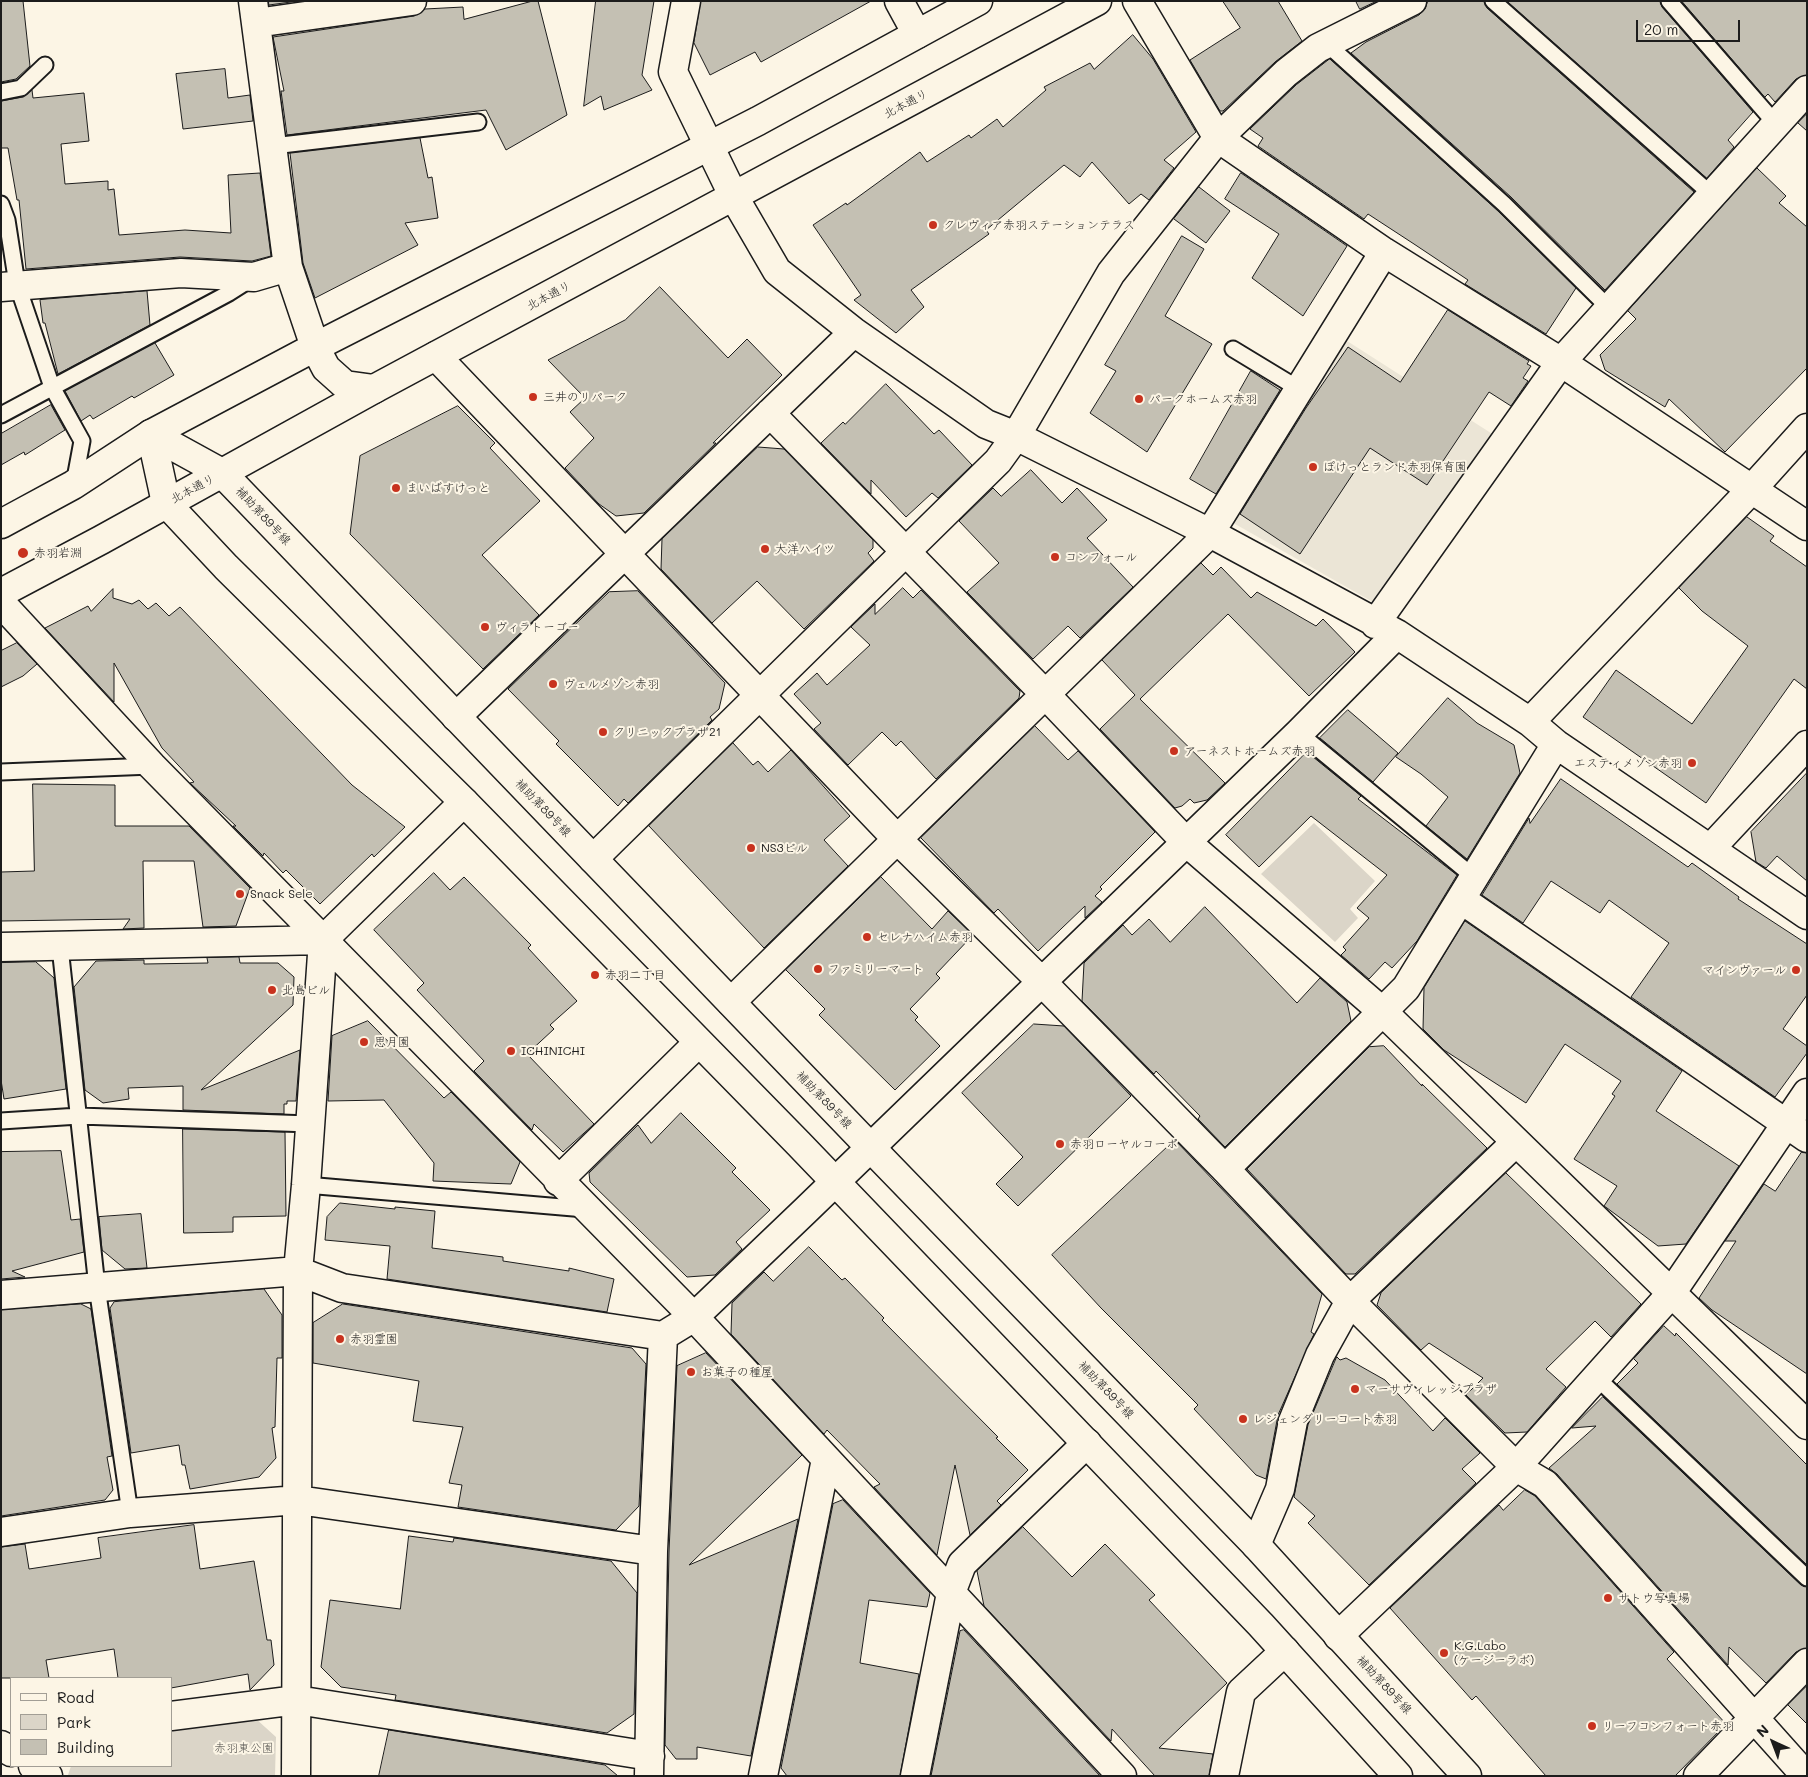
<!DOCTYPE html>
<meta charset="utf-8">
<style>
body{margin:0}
#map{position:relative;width:1808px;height:1777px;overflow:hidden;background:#fcf5e5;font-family:Mali,sans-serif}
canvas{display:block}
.frame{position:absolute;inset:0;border:2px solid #1c1c1c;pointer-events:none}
.legend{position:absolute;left:10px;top:1677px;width:162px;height:90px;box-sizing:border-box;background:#fcf5e5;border:1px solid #a29e95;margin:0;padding:6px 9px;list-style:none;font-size:15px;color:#1c1c1c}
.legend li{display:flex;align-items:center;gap:10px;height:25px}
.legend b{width:25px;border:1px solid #a29e95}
.north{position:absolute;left:1748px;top:1717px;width:50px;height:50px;-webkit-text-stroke:4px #fcf5e5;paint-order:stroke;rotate:317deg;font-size:14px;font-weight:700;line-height:20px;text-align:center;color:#1c1c1c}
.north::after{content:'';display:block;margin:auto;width:18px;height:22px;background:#1c1c1c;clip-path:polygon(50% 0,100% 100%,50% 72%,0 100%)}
.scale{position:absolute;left:1636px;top:20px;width:104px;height:22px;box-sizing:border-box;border:2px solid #1c1c1c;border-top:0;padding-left:6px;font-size:15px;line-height:18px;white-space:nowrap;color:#1c1c1c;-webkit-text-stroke:4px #fcf5e5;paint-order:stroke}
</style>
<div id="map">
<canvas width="1808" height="1777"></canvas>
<div class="frame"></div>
<ul class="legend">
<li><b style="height:6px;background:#fcf5e5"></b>Road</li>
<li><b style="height:14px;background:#dbd5c8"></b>Park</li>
<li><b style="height:14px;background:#c4c0b3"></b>Building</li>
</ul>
<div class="north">N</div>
<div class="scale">20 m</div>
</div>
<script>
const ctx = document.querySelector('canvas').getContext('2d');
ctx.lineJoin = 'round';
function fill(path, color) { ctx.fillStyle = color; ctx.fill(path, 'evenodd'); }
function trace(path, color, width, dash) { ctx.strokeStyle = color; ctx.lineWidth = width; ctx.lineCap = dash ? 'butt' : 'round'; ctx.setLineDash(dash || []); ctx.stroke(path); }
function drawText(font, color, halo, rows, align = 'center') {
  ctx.font = font + ' Mali,"Klee One",sans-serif'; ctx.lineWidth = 4; ctx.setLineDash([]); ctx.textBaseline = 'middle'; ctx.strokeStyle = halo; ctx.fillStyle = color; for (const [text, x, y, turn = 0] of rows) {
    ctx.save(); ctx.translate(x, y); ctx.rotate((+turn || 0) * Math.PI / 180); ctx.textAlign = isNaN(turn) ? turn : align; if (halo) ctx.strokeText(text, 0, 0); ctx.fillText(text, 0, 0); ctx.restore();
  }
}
const built = new Path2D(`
 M1344 339 1494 435 1373 602 1228 520Z`);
const green = new Path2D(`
 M1314 823 1375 881 1350 909 1358 918 1335 942 1261 874Z
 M255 1718 276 1737 275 1776 68 1775 71 1766H171V1728Z`);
const building = new Path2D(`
 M1 1H23L30 66 16 79 1 82Z
 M269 1H298L269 5Z
 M533 1H538L567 115 506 150 486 110 287 135 281 91H284L273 37 414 16 425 9 463 7 464 19Z
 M596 1H654L642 75 652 90 604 110 601 96 584 106Z
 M701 1H871L761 62 755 52 710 75 694 43Z
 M1223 1H1278L1302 41 1275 62 1223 111H1220L1190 60 1240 28Z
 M1356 1H1377L1360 9Z
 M1428 1H1484L1487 8 1694 192 1605 290 1511 197 1351 53 1366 42 1419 15 1425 9Z
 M1507 1H1660L1662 7 1753 112 1728 140 1734 147 1707 178Z
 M1682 1H1807V75L1796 79 1775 102 1768 94 1765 97Z
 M1133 35 1153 59 1196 132 1164 160 1174 168 1149 200 1141 194 1129 204 1092 162 1080 177 1064 165 986 230 989 234 911 290 924 307 896 333 854 300 861 295 813 225 846 203 847 205 920 152 927 162 969 135 971 138 997 119 1003 127 1046 90 1044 87 1090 63 1094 69Z
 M1330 59 1498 211 1576 288 1546 334 1465 284 1468 280 1414 244 1368 214 1364 219 1258 146 1263 138 1250 129 1296 85Z
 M225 69 228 98 250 95 253 121 183 129 176 74Z
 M32 90 33 98 84 93 89 141 61 144 65 184 108 181V190L114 189 119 235 185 230 231 233 228 175 260 173 271 256 252 261 180 257 26 269 19 200H17L8 148H1V101L23 97Z
 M1807 114V131L1798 123Z
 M420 138 428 178 432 177 438 218 405 223 418 245 315 298 303 263 290 153Z
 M1757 168 1786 196 1779 203 1807 227V368L1725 452 1669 399 1665 407 1605 370 1600 355 1636 319 1628 311Z
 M1241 173 1347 246 1303 316 1252 278 1279 234 1225 199Z
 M1199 187 1230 211 1206 243 1174 219Z
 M1182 236 1204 249 1165 316 1212 344 1147 452 1090 413 1116 371 1105 365Z
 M660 287 728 358 747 339 782 375 713 443H716L644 513 616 516 599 504 565 468 594 438 570 412 585 398 548 360 625 320Z
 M147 291 150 325 58 374 45 323H43L40 300Z
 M1448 310 1529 361 1527 364 1531 366 1523 378 1528 381 1511 406 1489 392 1427 485 1370 448 1300 554 1240 514 1306 408 1348 347 1400 382Z
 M155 343 174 375 134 398 132 396 93 419 90 415 81 421 65 391Z
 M1251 371 1280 390 1216 494 1190 479Z
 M886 384 934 434 939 430 972 465 938 498 932 493 906 517 871 480V494L821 443 843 422 845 424Z
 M51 405 65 430 25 455 24 452 1 465V434Z
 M458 406 495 443 490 448 540 501 482 555 539 615 483 669 350 534 360 456Z
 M758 447 784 449 873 540V548L868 553 874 561 804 629 757 581 712 623 661 569 662 539Z
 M1031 470 1062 503 1077 488 1107 520 1087 538 1133 587 1080 638 1068 626 1033 659 967 592 999 563 959 521 993 488 1001 496Z
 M1747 517 1774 536 1770 541 1807 567V689L1794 679 1706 803 1583 717 1616 670 1692 724 1748 646 1702 611 1679 588Z
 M1201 563 1213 575 1221 567 1251 598 1257 592 1316 626 1323 619 1355 652 1309 696 1228 614 1140 699 1225 783 1207 800 1194 803 1190 799 1182 806 1175 808 1100 729 1135 695 1102 660Z
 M903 588 913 598 921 590 1020 691 1019 698 936 779 901 741 896 746 882 732 848 765 814 729 821 723 794 694 817 673 827 685 870 645 851 627 875 604V614Z
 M113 589V598L132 604 139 600 148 609 156 603 169 616 180 607 352 785 405 827 374 857 372 854 320 904 286 870 283 873 264 853 263 856 233 826H236L190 783 194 782 162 748 114 663V702L45 628 88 606 91 611Z
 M638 591 725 683 719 709 710 717 712 720 628 803 624 799 618 806 556 744 559 741 508 689 609 592Z
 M17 643 37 664 23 676 1 687V651Z
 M1448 698 1477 723 1514 745 1520 773 1467 859 1426 826 1448 797 1421 774 1396 757Z
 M1348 710 1398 753 1373 782 1320 738Z
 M1035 726 1068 760 1078 751 1155 832 1100 887 1102 889 1095 896 1102 902 1085 918V906L1038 951 998 909 994 913 921 838Z
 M733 743 753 765 758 761 768 772 791 750 850 816 824 840 848 866 764 948 649 826Z
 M1307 752 1361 796 1358 799 1457 875 1417 941 1392 968 1385 962 1369 979 1341 955 1346 950 1343 947 1369 918 1357 908 1387 875 1311 816 1259 867 1226 835Z
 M1807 773V881L1777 856 1766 868 1756 862 1751 832Z
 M1561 779 1688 867 1692 863 1739 897 1738 899 1807 944V995L1783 1029 1807 1046V1053L1775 1097 1631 997 1669 943 1609 900 1600 913 1551 881 1523 923 1482 895 1529 818 1530 823Z
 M33 784 115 785V826H189L250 888 236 926 203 927 194 861H143L144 928 123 929 130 919 1 921V872L34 871Z
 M434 873 450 890 464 877 531 945 528 948 577 1001 550 1025 554 1029 527 1054 594 1124 563 1152 534 1124 532 1130 474 1071 484 1061 417 990 424 983 374 930Z
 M881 877 932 929 948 911 973 935 936 974 940 978 910 1009 918 1017 915 1020 940 1046 895 1090 819 1015 825 1009 786 970Z
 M1205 907 1297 1003 1320 978 1347 1002 1351 1021 1225 1147 1198 1119 1200 1116 1156 1071 1154 1074 1082 1001 1084 963 1123 925 1132 935 1149 919 1170 942Z
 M1465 921 1682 1071 1656 1111 1739 1166 1686 1244 1658 1246 1607 1208 1604 1206 1617 1186 1574 1159 1615 1096 1612 1094 1621 1081 1565 1044 1526 1103 1444 1050 1423 1029 1424 988Z
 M239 957 240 963H278L294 977 293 1005 201 1090 300 1050 296 1101H287V1104H284V1114L183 1110V1086L128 1088 129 1099 103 1103 85 1090 74 987 96 961 144 960V964L208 963 207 958Z
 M36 962 54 978 66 1089 4 1099 1 1080V963Z
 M368 1021 444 1098 451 1092 520 1162 511 1184 433 1181 434 1163 384 1100 328 1101 332 1036Z
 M1034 1024 1064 1026 1131 1096 1018 1206 996 1184 1023 1157 962 1093Z
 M1384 1046 1422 1086V1084L1487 1148 1355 1274H1346L1247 1169 1369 1047Z
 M681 1113 736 1168 732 1172 770 1210 736 1242 742 1249 715 1275 687 1277 590 1182 589 1173 638 1125 651 1143Z
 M183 1129 285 1132 286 1216 233 1217V1232L184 1233Z
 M1175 1140 1322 1294 1311 1332 1314 1334 1278 1415 1266 1479 1256 1475 1194 1409 1198 1405 1101 1308 1052 1255Z
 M61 1151 71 1220 80 1219 84 1252 12 1271 25 1277 1 1279V1152Z
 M1802 1152 1807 1153V1374L1712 1310 1699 1298 1736 1241H1725L1764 1184 1775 1191Z
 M1506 1173 1641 1304 1611 1337 1595 1321 1546 1369 1566 1387 1527 1432 1505 1433 1466 1395 1483 1378 1429 1343 1421 1350 1377 1305 1381 1293Z
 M340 1203 395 1209V1207L435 1211 432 1248 503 1257V1261L569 1271V1268L614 1279 607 1312 387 1279 390 1246 325 1240 327 1217Z
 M141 1214 147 1268 125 1269 102 1250 99 1217Z
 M809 1247 842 1280 845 1278 884 1318 882 1320 998 1437 996 1438 1028 1470 997 1501 1001 1505 970 1535 955 1465 937 1555 874 1487 880 1484 827 1430 824 1434 731 1334 732 1303 764 1272 773 1281Z
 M264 1289 282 1315V1358H277L275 1427 272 1428 276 1458 259 1477 190 1489 185 1465H182L179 1445 131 1453 110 1308 114 1302Z
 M81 1304 91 1309 112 1456 107 1457 113 1490 105 1500 1 1516V1310Z
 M343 1304 632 1348 646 1364 639 1506 616 1530 458 1507 462 1485 449 1483 463 1427 413 1421 419 1381 313 1363V1323Z
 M1664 1326 1675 1336 1676 1333 1807 1465V1565L1617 1384 1638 1363 1634 1359Z
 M706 1353 802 1455 689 1565 798 1519 751 1756 697 1747V1759H676L665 1745 669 1552 677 1366Z
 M1337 1357 1340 1360 1346 1358 1385 1380 1433 1431 1445 1418 1480 1453 1462 1469 1476 1483 1369 1585 1308 1523 1315 1516 1294 1497 1308 1425Z
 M1603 1397 1801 1585 1807 1587V1648L1796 1652 1766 1683 1729 1647 1728 1665 1557 1474 1549 1468 1596 1426 1572 1428Z
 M1525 1490 1535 1496 1674 1652 1667 1659 1726 1724 1675 1776H1546L1476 1696 1472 1700 1390 1608 1499 1505 1503 1510Z
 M843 1500 930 1593 927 1607 869 1600 860 1663 919 1674 900 1776H787L781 1768 833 1504Z
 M194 1525 200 1569 254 1561 267 1640H271L274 1665 250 1690 248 1674 171 1688V1678H118L114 1649 46 1660 49 1678H1V1547L25 1544 29 1569 101 1558 98 1538Z
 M1023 1527 1072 1577 1105 1544 1155 1595 1149 1600 1227 1683 1159 1748 1213 1754 1209 1776H1155L1112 1729 1111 1741 984 1606 977 1571Z
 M409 1536 453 1542 454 1538 611 1561 637 1593 634 1714 607 1733 395 1700 396 1695 341 1687 321 1667 330 1600 400 1609Z
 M964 1630 1100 1776H931L960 1631Z
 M1807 1686V1724L1788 1705Z
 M389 1730 605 1765 618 1776H379Z`);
const lane = new Path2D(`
 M1493 1 1712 195
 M1669 1 1776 124
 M1327 44 1504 204 1609 308
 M1 92 21 88 45 65
 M273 146 478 122
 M1 204 7 220 17 284 52 387 82 441 74 484
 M1233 349 1299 389
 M1 415 229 293 251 279
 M1299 733 1475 878
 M1 772 152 766
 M60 947 97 1287 130 1513
 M1 1121 79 1116 310 1124
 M306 1185 585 1209
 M1597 1378 1807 1578`);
const street = new Path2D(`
 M253 1 288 267 315 347 326 368 345 385 374 389
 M686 1 673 72 734 197 777 271 854 332 986 424 1016 436 1210 533 1397 634 1530 722 1556 744 1807 915
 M899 1 917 34
 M1137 1 1218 138 1384 252 1561 362 1807 526
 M256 23 412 1
 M1 287 181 273 254 277 288 267
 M436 356 897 839 1042 982 1225 1169 1350 1301 1516 1467 1545 1484 1806 1776
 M770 413 1045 694 1185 841 1383 1012 1807 1425
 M1 603 152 766 694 1317 1122 1776
 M1375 624 1561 362 1807 90
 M456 717 854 332
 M1530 722 1751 490 1807 428
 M1711 848 1807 745
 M593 859 998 461 1016 436 1111 273 1218 138 1286 73 1318 48 1412 1
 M1462 900 1807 1138
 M1 947 323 940
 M731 1002 1210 533 1384 252
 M1225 1169 1406 988 1556 744
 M558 1181 698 1043
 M1 1295 298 1271 342 1288 663 1336
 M1 1532 130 1513 298 1500 653 1551
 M1256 1545 1280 1489 1293 1421 1320 1355 1350 1301 1516 1142
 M1338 1636 1516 1467 1670 1295 1807 1093
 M171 1716 297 1700 650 1756
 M1 1745 11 1752
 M33 1766 48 1776
 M296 1776 298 1271 306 1185 323 940 464 802
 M649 1776 653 1551 663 1336 694 1317 805 1211 1299 733 1397 634
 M763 1776 826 1459
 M915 1776 951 1593 962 1564 1087 1443
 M1224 1776 1241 1692 1285 1651
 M1698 1776 1807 1663`);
const secondary = new Path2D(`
 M151 434 222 473 870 1147 1256 1545 1467 1776
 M151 434 166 503 226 567 464 802 798 1143 1261 1625 1398 1776`);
const highway = new Path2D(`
 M1 524 73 485 151 434 315 347 758 121 978 1
 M1 593 101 540 374 389 1097 1`);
const markers = [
 [933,225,5,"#c8321e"],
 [533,397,5,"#c8321e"],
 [1139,399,5,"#c8321e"],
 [1313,467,5,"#c8321e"],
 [396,488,5,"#c8321e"],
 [765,549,5,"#c8321e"],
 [23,553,6,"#c8321e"],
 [1055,557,5,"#c8321e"],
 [485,627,5,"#c8321e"],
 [553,684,5,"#c8321e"],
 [603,732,5,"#c8321e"],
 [1174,751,5,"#c8321e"],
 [1692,763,5,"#c8321e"],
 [751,848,5,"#c8321e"],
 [240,894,5,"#c8321e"],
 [867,937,5,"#c8321e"],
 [818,969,5,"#c8321e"],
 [1796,970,5,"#c8321e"],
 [595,975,5,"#c8321e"],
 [272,990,5,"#c8321e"],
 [364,1042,5,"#c8321e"],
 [511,1051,5,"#c8321e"],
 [1060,1144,5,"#c8321e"],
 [340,1339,5,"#c8321e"],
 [691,1372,5,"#c8321e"],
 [1355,1389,5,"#c8321e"],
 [1243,1419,5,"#c8321e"],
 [1608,1598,5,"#c8321e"],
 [1444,1653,5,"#c8321e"],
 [1592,1726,5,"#c8321e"]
];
const streetNames = [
 ["北本通り",906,104,-28],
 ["北本通り",549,296,-28],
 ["北本通り",193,489,-28],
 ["補助第89号線",263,516,47],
 ["補助第89号線",543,808,46],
 ["補助第89号線",824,1100,46],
 ["補助第89号線",1106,1390,46],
 ["補助第89号線",1384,1685,47]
];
const poiNames = [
 ["クレヴィア赤羽ステーションテラス",943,225],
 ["三井のリパーク",543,397],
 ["パークホームズ赤羽",1149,399],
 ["ぽけっとランド赤羽保育園",1323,467],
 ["まいばすけっと",406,488],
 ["大洋ハイツ",775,549],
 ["赤羽岩淵",34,553],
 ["コンフォール",1065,557],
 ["ヴィラトーゴー",495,627],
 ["ヴェルメゾン赤羽",563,684],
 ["クリニックプラザ21",613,732],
 ["アーネストホームズ赤羽",1184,751],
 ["エスティメゾン赤羽",1682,763,"right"],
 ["NS3ビル",761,848],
 ["Snack Sele",250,894],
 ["セレナハイム赤羽",877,937],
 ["ファミリーマート",828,969],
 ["マインヴァール",1786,970,"right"],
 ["赤羽二丁目",605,975],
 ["北島ビル",282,990],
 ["思月園",374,1042],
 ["ICHINICHI",521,1051],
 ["赤羽ローヤルコーポ",1070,1144],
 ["赤羽霊園",350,1339],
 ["お菓子の種屋",701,1372],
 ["マーサヴィレッジプラザ",1365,1389],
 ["レジェンダリーコート赤羽",1253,1419],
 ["サトウ写真場",1618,1598],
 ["K.G.Labo",1454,1646],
 ["(ケージーラボ)",1454,1660],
 ["リーフコンフォート赤羽",1602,1726]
];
const parkNames = [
 ["赤羽東公園",244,1748]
];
fill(built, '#ebe5d6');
fill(green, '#dbd5c8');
fill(building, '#c4c0b3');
trace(building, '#1c1c1c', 1);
trace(lane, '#1c1c1c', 19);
trace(street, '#1c1c1c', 31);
trace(secondary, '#1c1c1c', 31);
trace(highway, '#1c1c1c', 31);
trace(lane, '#fcf5e5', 15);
trace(street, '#fcf5e5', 28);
trace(secondary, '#fcf5e5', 28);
trace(highway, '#fcf5e5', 28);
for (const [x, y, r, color] of markers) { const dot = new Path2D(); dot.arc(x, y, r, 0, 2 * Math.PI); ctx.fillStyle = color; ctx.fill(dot); trace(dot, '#fcf5e5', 2); }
drawText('12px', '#1c1c1c', '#fcf5e5', streetNames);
drawText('12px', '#1c1c1c', '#fcf5e5', poiNames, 'left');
drawText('12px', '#555450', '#fcf5e5', parkNames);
</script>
